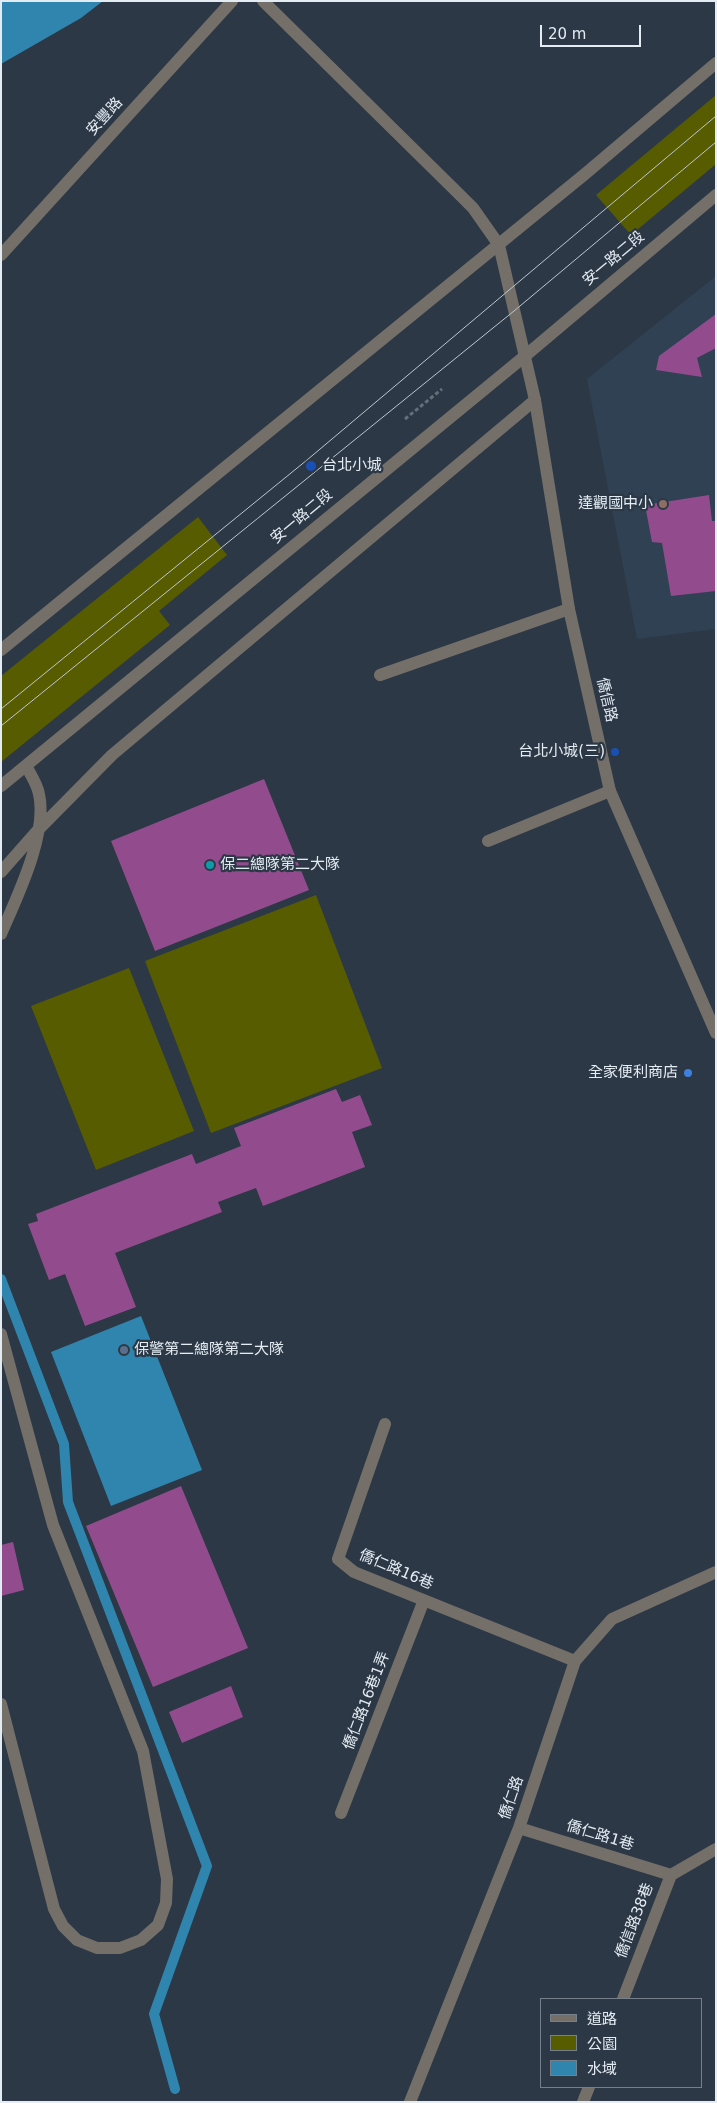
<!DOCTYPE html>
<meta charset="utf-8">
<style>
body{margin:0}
#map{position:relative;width:717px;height:2103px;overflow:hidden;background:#2c3845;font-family:"DejaVu Sans","Noto Sans TC",sans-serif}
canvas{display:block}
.frame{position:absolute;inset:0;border:2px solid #e3ebf3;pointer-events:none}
.legend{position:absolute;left:540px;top:1998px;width:162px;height:90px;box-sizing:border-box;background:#2c3845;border:1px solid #75808b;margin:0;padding:6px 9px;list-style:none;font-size:15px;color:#e3ebf3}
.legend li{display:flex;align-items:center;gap:10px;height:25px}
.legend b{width:25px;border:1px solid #75808b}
.scale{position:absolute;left:540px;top:25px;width:101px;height:22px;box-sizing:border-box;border:2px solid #e3ebf3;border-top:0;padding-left:6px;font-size:15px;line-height:18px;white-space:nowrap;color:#e3ebf3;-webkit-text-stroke:4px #2c3845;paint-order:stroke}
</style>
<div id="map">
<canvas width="717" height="2103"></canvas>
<div class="frame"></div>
<ul class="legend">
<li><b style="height:6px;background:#747069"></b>道路</li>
<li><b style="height:14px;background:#585c01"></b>公園</li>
<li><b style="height:14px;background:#3085ae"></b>水域</li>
</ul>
<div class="scale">20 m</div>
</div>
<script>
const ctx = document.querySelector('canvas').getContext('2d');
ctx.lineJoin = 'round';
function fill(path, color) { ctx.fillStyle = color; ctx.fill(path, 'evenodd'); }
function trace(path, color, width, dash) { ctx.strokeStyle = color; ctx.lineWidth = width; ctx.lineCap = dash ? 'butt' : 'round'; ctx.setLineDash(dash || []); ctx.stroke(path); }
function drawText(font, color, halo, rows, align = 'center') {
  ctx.font = font + ' "DejaVu Sans","Noto Sans TC",sans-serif'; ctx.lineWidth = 4.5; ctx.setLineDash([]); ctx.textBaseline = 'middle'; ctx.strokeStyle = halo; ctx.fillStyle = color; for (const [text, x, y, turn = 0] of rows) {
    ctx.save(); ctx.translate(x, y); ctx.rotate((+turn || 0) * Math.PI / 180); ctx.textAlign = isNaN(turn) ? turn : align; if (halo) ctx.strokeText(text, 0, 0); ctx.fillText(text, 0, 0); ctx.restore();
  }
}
const built = new Path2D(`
 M716 276V629L637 639 587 379Z`);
const green = new Path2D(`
 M716 95V164L631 235 596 195Z
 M198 517 227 555 159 611 170 625 1 762V676Z
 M316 895 382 1068 211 1133 145 961Z
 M129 968 194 1131 96 1170 31 1006Z`);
const water = new Path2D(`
 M1 1H103L81 18 1 64Z
 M141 1316 202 1470 111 1506 51 1352Z`);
const stream = new Path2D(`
 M1 1279 64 1444 68 1502 207 1866 154 2014 175 2089`);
const building = new Path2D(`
 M716 314V348L697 358 702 377 656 370 659 356Z
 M709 495 712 521H716V591L671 596 662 543 652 542 645 505Z
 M264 779 309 890 155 951 111 841Z
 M336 1089 342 1102 360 1095 372 1125 352 1132 365 1167 263 1206 256 1188 218 1202 222 1212 115 1253 136 1307 85 1326 65 1274 49 1280 28 1224 38 1221 36 1214 192 1154 196 1164 241 1146 234 1128Z
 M181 1486 248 1648 153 1687 86 1526Z
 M13 1542 24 1590 1 1596V1545Z
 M231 1686 243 1717 182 1743 169 1712Z`);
const path = new Path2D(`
 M405 419 442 389`);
const service = new Path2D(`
 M1 255 232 1
 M380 675 569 609
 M488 841 610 791
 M1 872 38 830 112 755 535 400
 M1 934C17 897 48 834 39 794 37 784 31 775 26 766
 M1 1334 53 1525 143 1751 167 1879 166 1903 158 1925 141 1940 120 1948H97L77 1940 63 1926 54 1909 1 1704
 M385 1424 338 1559 354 1572 575 1661
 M341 1813 424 1600
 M519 1828 671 1875
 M623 1999 671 1875 716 1849
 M410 2102 519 1828 575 1661 612 1619 716 1572
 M583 2102 589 2087`);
const minor = new Path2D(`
 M263 1 462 197 473 208 499 245 535 400 569 609 610 791 716 1033`);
const tertiary = new Path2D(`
 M1 650 585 174 716 63
 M1 786 525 356 716 195`);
const tram = new Path2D(`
 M1 709 307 460 716 116
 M1 726 514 311 716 142`);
const markers = [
 [311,466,6,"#1a4fb4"],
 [663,504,5,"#8d6e63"],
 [615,752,5,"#1a4fb4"],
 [210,865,5,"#0f9aa8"],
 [688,1073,5,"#3f7fe0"],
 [124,1350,5,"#5c6f8a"]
];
const streetNames = [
 ["安豐路",105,117,-48],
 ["安一路二段",614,259,-40],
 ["安一路二段",302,517,-40],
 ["僑信路",606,700,77],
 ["僑仁路16巷",396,1570,23],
 ["僑仁路16巷1弄",367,1701,-69],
 ["僑仁路",512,1798,-71],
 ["僑仁路1巷",600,1836,17],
 ["僑信路38巷",635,1921,-69]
];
const poiNames = [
 ["台北小城",322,466],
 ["達觀國中小",653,504,"right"],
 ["台北小城(三)",605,752,"right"],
 ["保二總隊第二大隊",220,865],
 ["全家便利商店",678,1073,"right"],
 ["保警第二總隊第二大隊",134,1350]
];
fill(built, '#2f4153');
fill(green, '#585c01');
fill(water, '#3085ae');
trace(stream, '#3085ae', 10);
fill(building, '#924c8e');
trace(path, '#646f7a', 3, [4, 2.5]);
trace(service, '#747069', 12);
trace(minor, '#747069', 12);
trace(tertiary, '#747069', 12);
trace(tram, '#bdc6cf', 1);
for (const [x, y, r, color] of markers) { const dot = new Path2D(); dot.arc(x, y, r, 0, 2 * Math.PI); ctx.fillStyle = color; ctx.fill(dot); trace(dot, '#2c3845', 2); }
drawText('15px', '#e3ebf3', '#2c3845', streetNames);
drawText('15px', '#e3ebf3', '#2c3845', poiNames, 'left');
</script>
